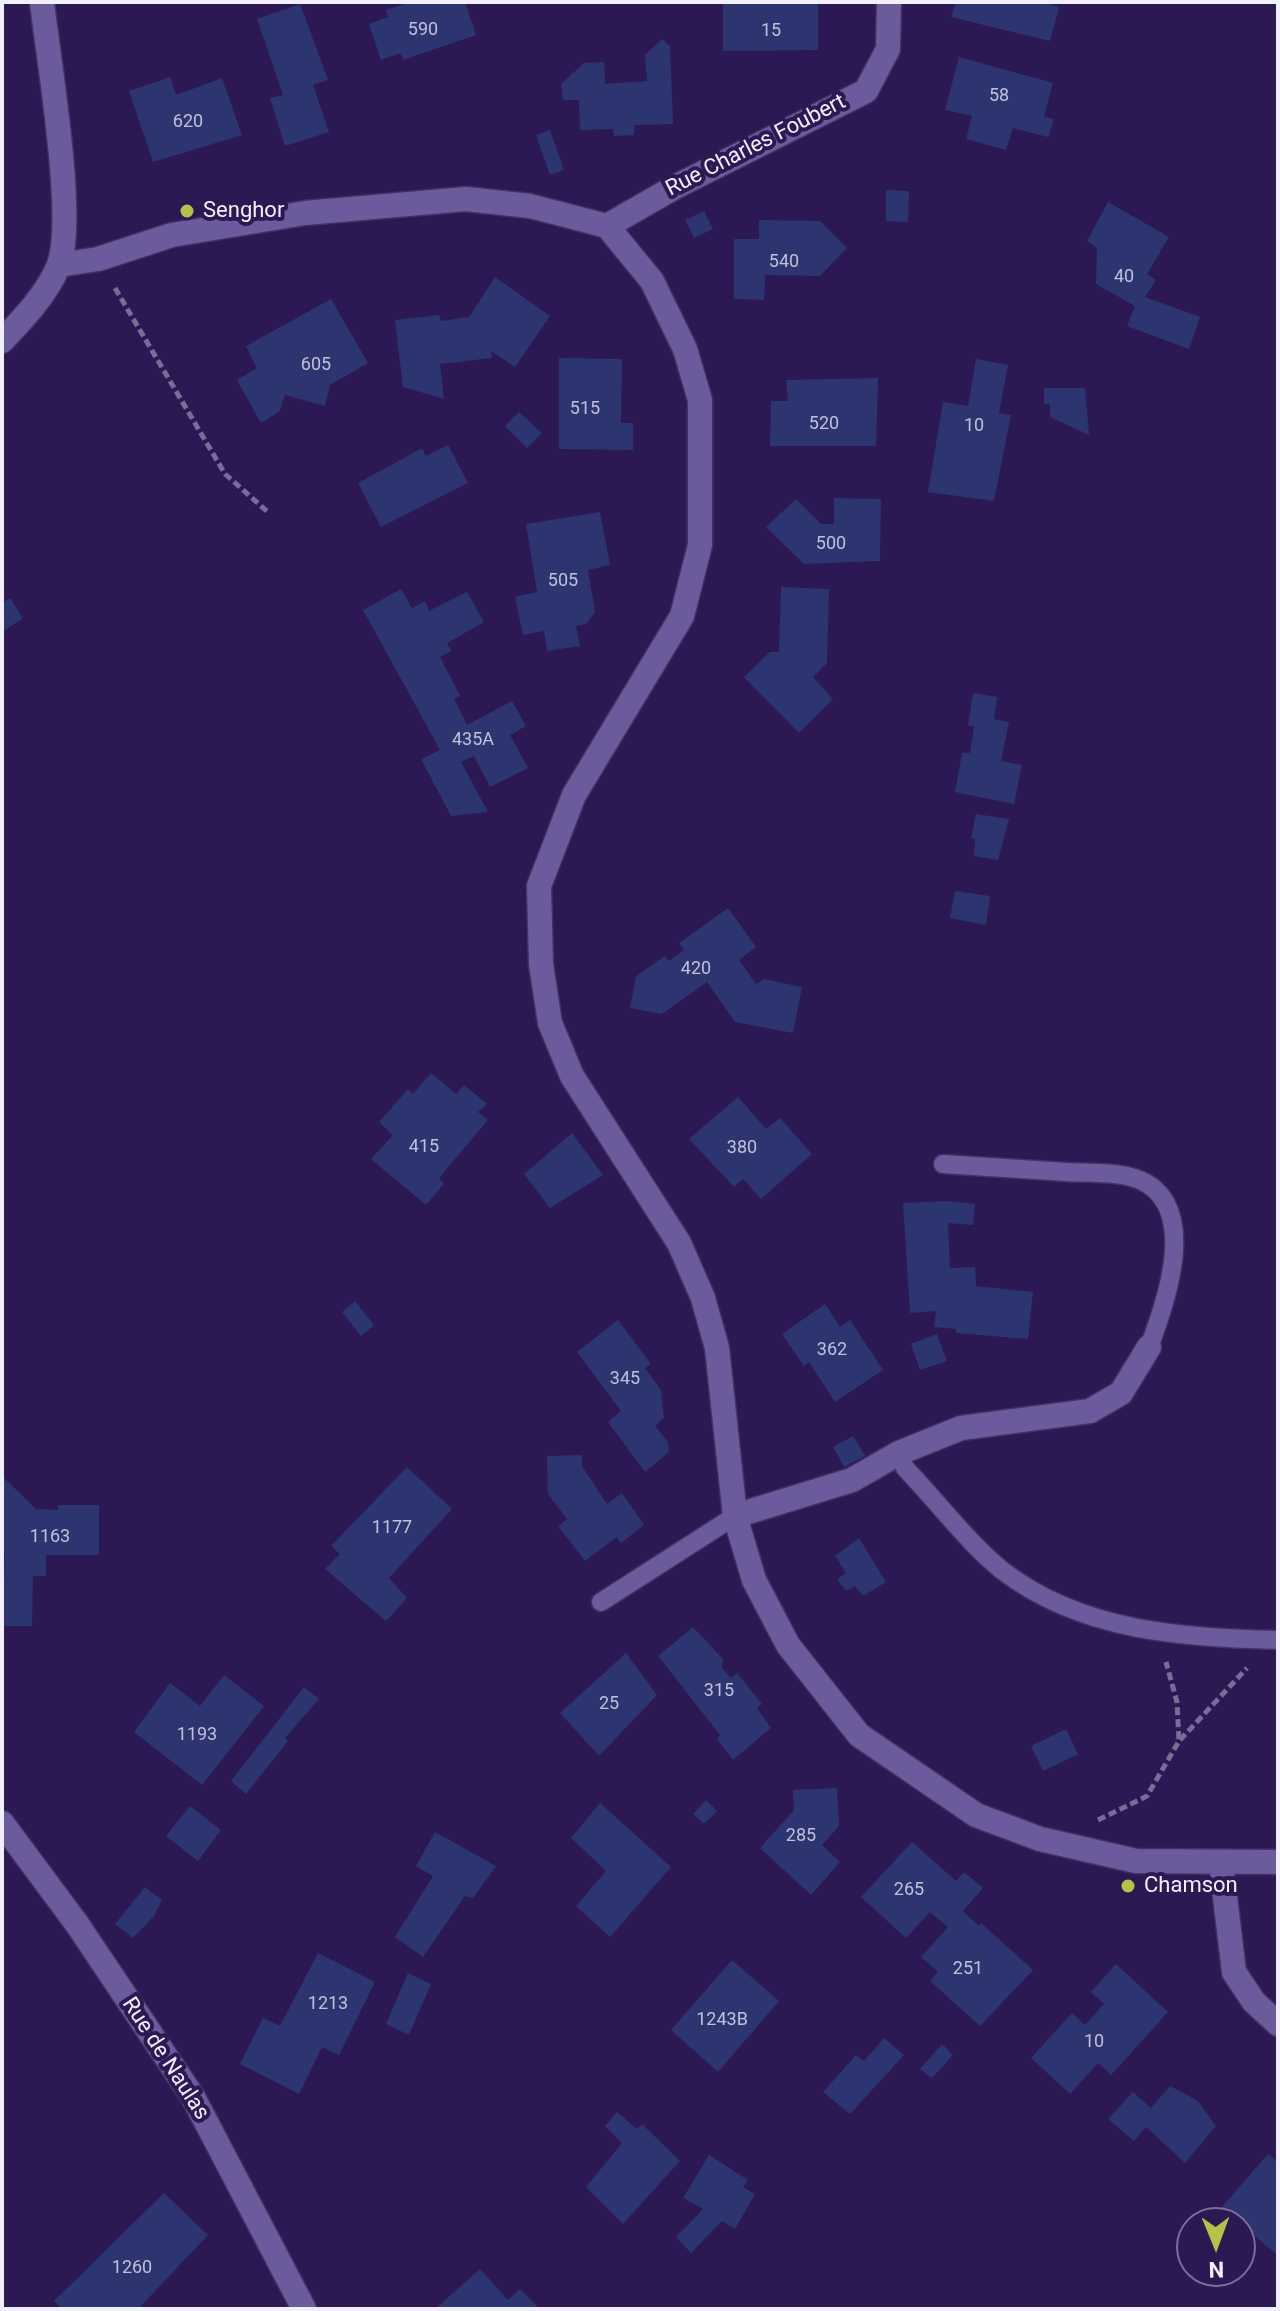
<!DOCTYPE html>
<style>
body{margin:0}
#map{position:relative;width:1280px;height:2311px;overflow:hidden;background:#2c1853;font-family:Roboto,sans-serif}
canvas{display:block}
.frame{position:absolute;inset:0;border:4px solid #f1effe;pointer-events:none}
.north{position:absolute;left:1176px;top:2207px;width:80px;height:80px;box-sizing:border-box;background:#2c1853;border:2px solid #7b6e97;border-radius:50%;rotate:179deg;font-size:22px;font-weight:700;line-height:32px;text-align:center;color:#f1effe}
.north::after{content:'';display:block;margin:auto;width:28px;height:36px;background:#b7c148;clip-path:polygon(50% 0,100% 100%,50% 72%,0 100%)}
</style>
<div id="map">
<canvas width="1280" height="2311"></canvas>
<div class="frame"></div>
<div class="north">N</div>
</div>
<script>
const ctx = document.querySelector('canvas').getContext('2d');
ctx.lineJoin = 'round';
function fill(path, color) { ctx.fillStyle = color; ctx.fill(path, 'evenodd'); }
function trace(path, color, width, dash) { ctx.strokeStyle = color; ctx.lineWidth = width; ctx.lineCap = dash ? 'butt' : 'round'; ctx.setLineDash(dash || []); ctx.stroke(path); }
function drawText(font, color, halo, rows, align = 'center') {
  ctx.font = font + ' Roboto,sans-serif'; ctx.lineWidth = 8; ctx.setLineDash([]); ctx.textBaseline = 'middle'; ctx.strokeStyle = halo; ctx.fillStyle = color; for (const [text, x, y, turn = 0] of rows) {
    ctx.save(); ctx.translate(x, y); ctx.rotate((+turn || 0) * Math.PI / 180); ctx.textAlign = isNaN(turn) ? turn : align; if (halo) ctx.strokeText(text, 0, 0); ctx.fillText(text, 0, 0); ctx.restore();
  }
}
const building = new Path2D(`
 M411 2H465L476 35 403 60 401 53 381 60 369 24 388 17 386 10Z
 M723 2H818V50L723 51Z
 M956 2H1043L1059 7 1050 41 951 17Z
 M300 4 328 80 313 85 329 132 285 146 270 98 283 95 257 19Z
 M662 39 670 46 673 124 635 125 634 135 614 136 613 129 580 130 579 100H563L561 84 584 63 604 62 605 84 647 81 645 55Z
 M959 57 1053 83 1044 117 1054 119 1048 137 1013 128 1006 150 966 139 972 116 945 110Z
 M170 77 176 95 222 78 242 135 153 162 129 91Z
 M550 130 564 170 550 175 536 135Z
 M886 190 909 191 908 222 886 221Z
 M1108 202 1169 237 1147 274 1156 280 1145 297 1200 317 1189 349 1127 326 1135 306 1096 284 1097 248 1087 241Z
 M704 211 713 229 694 238 685 220Z
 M759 220 820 221 847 248 820 276 765 275 764 300 734 299V239H759Z
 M495 277 550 316 515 367 491 351 492 358 440 364 444 399 403 387 395 320 439 315 441 321 469 317Z
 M331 299 368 363 330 385 325 406 285 395 279 412 261 423 237 380 257 368 246 346Z
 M559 358 622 359 621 423H633V450L559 449Z
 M976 359 1008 365 999 413 1011 415 994 501 928 492 943 402 968 406Z
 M878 378 876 446H770L771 401H788L786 380Z
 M1044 388H1085L1089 435 1050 417V404H1044Z
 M519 412 542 433 527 448 505 426Z
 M448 445 468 483 381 527 358 483 422 448 426 456Z
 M834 498 881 499 880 561 804 564 766 527 796 499 821 524H834Z
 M600 512 610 565 588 570 595 612 586 624 576 626 580 646 547 651 544 631 523 635 515 597 537 592 526 524Z
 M781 587 829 589 827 663 813 677 833 699 799 733 744 677 770 652H779Z
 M401 589 412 608 425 601 429 611 467 592 484 622 447 643 451 651 440 657 460 696 454 699 467 725 512 701 526 726 510 735 528 768 490 787 474 756 461 762 488 812 451 816 421 759 440 750 363 610Z
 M10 598 23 618 2 632V603Z
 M973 693 997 697 994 719 1009 722 1001 761 1022 765 1014 804 955 792 962 753H970L974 727 968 725Z
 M976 814 1009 819 998 860 974 856 975 839 971 838Z
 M955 891 990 896 986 925 950 918Z
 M728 908 756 947 739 960 756 984 764 979 802 987 793 1033 735 1022 707 982 662 1014 630 1008 636 976 665 956 669 961 684 950 679 943Z
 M431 1073 456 1094 464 1085 487 1104 478 1112 488 1120 439 1178 444 1184 426 1205 371 1159 393 1135 379 1122 408 1089 413 1094Z
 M738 1097 766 1129 780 1118 812 1154 761 1199 743 1179 734 1187 689 1139Z
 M572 1133 603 1175 550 1208 524 1174Z
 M946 1201 975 1204 973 1225 948 1223 950 1268 975 1267 976 1286 1033 1292 1028 1339 956 1333V1329L934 1327 936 1311 910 1313 903 1203Z
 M355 1301 374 1325 361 1336 342 1312Z
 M825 1304 840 1327 850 1320 883 1370 835 1402 809 1362 804 1366 782 1334Z
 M618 1320 651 1364 645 1368 661 1390 664 1418 655 1426 668 1442 669 1452 645 1472 608 1422 621 1411 577 1352Z
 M937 1334 947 1361 920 1370 911 1344Z
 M853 1436 865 1456 844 1467 833 1447Z
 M582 1455V1466L607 1504 622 1493 644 1525 621 1543 617 1537 585 1561 558 1526 567 1519 548 1494 547 1456Z
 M407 1467 452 1509 389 1578 407 1598 386 1621 325 1569 340 1554 331 1546Z
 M2 1476 36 1509 58 1510V1505H99V1555H46V1576H33L32 1626H2L5 1553H2Z
 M859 1538 886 1582 863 1596 855 1586 846 1591 837 1579 846 1573 835 1556Z
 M693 1627 723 1659 722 1668 731 1678 737 1673 762 1704 757 1708 771 1728 733 1760 717 1739 720 1735 658 1656Z
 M626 1653 657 1695 599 1756 560 1713Z
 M224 1675 264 1706 202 1785 134 1732 170 1683 200 1706Z
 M304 1687 319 1699 285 1738 288 1741 246 1794 231 1781Z
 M1066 1729 1078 1754 1043 1771 1031 1746Z
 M837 1788 839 1826 822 1845 840 1862 811 1895 760 1848 794 1810 793 1790Z
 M706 1800 717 1811 704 1824 693 1814Z
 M600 1803 671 1867 610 1937 576 1906 606 1871 571 1838Z
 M190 1806 221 1830 198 1861 166 1836Z
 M435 1832 496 1866 473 1898 465 1896 423 1957 395 1937 433 1876 416 1866Z
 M912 1842 956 1881 964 1872 983 1888 963 1911 979 1926 981 1923 1033 1970 980 2026 930 1981 938 1972 921 1957 948 1927 930 1912 906 1938 861 1897Z
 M145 1887 162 1900 154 1916 133 1938 115 1924Z
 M318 1953 375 1982 339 2055 322 2047 299 2094 240 2064 263 2018 280 2026Z
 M732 1960 779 2001 718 2072 671 2030Z
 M1116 1964 1168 2012 1111 2075 1098 2063 1070 2094 1031 2058 1072 2013 1085 2025 1104 2004 1091 1992Z
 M408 1973 431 1984 409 2035 386 2024Z
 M884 2038 904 2055 850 2114 823 2092 856 2055 864 2061Z
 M942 2044 953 2055 932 2078 920 2069Z
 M1170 2086 1198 2101 1216 2126 1185 2163 1146 2127 1134 2141 1108 2119 1133 2092 1151 2108Z
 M617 2112 637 2129 642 2124 680 2161 623 2224 586 2187 622 2143 605 2126Z
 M1268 2154 1278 2162V2256L1240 2223 1209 2222Z
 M709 2155 748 2180 743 2187 755 2194 735 2229 722 2221 691 2253 676 2237 703 2209 683 2198Z
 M164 2193 208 2235 138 2309H62L54 2301Z
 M480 2269 508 2300 520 2289 540 2309H435Z`);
const path = new Path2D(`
 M115 288 225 474 269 513
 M1180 1740 1247 1668
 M1098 1820 1147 1796 1179 1741 1177 1702 1166 1662`);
const lane = new Path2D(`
 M943 1164C984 1167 1025 1169 1066 1172 1086 1173 1108 1172 1127 1176 1205 1193 1167 1300 1149 1347
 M899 1453 905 1468C935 1499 970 1545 1003 1571 1081 1631 1183 1638 1278 1640
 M601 1602 735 1516`);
const street = new Path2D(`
 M607 226 675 187 866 91 888 49 889 2
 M59 265 98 259 172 235 305 213 466 199 530 206 607 226 652 281 685 349 700 400V545L682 616 574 795 539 886 541 964 550 1023 572 1076 679 1243 703 1298 717 1348 735 1516 754 1580 788 1645 859 1735 976 1815 1040 1839 1136 1861 1278 1862
 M2 341C23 319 46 295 58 267 77 222 48 58 42 2
 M735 1516 852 1480 899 1453 961 1428 1090 1411 1121 1393 1149 1347
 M2 1823 77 1924 193 2097 304 2309
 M1221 1863 1234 1972 1254 2002 1278 2024`);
const markers = [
 [187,211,8,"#b7c148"],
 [1128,1886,8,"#b7c148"]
];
const numberNames = [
 ["590",423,30],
 ["15",771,31],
 ["58",999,96],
 ["620",188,122],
 ["540",784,262],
 ["40",1124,277],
 ["605",316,365],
 ["515",585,409],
 ["520",824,424],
 ["10",974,426],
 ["500",831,544],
 ["505",563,581],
 ["435A",473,740],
 ["420",696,969],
 ["415",424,1147],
 ["380",742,1148],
 ["362",832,1350],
 ["345",625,1379],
 ["1177",392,1528],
 ["1163",50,1537],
 ["315",719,1691],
 ["25",609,1704],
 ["1193",197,1735],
 ["285",801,1836],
 ["265",909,1890],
 ["251",968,1969],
 ["1213",328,2004],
 ["1243B",722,2020],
 ["10",1094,2042],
 ["1260",132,2268]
];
const streetNames = [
 ["Rue Charles Foubert",756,146,-27],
 ["Rue de Naulas",165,2059,57]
];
const poiNames = [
 ["Senghor",203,211],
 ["Chamson",1144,1886]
];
fill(building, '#2d3570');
trace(lane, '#42305f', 21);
trace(street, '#42305f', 27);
trace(path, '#796c96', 5, [8, 4]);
trace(lane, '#6b5b9c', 18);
trace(street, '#6b5b9c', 24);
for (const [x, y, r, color] of markers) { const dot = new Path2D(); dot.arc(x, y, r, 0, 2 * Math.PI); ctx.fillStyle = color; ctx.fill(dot); trace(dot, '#2c1853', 3); }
drawText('18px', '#c0c0da', null, numberNames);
drawText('22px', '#f1effe', '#2c1853', streetNames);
drawText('22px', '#f1effe', '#2c1853', poiNames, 'left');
</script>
